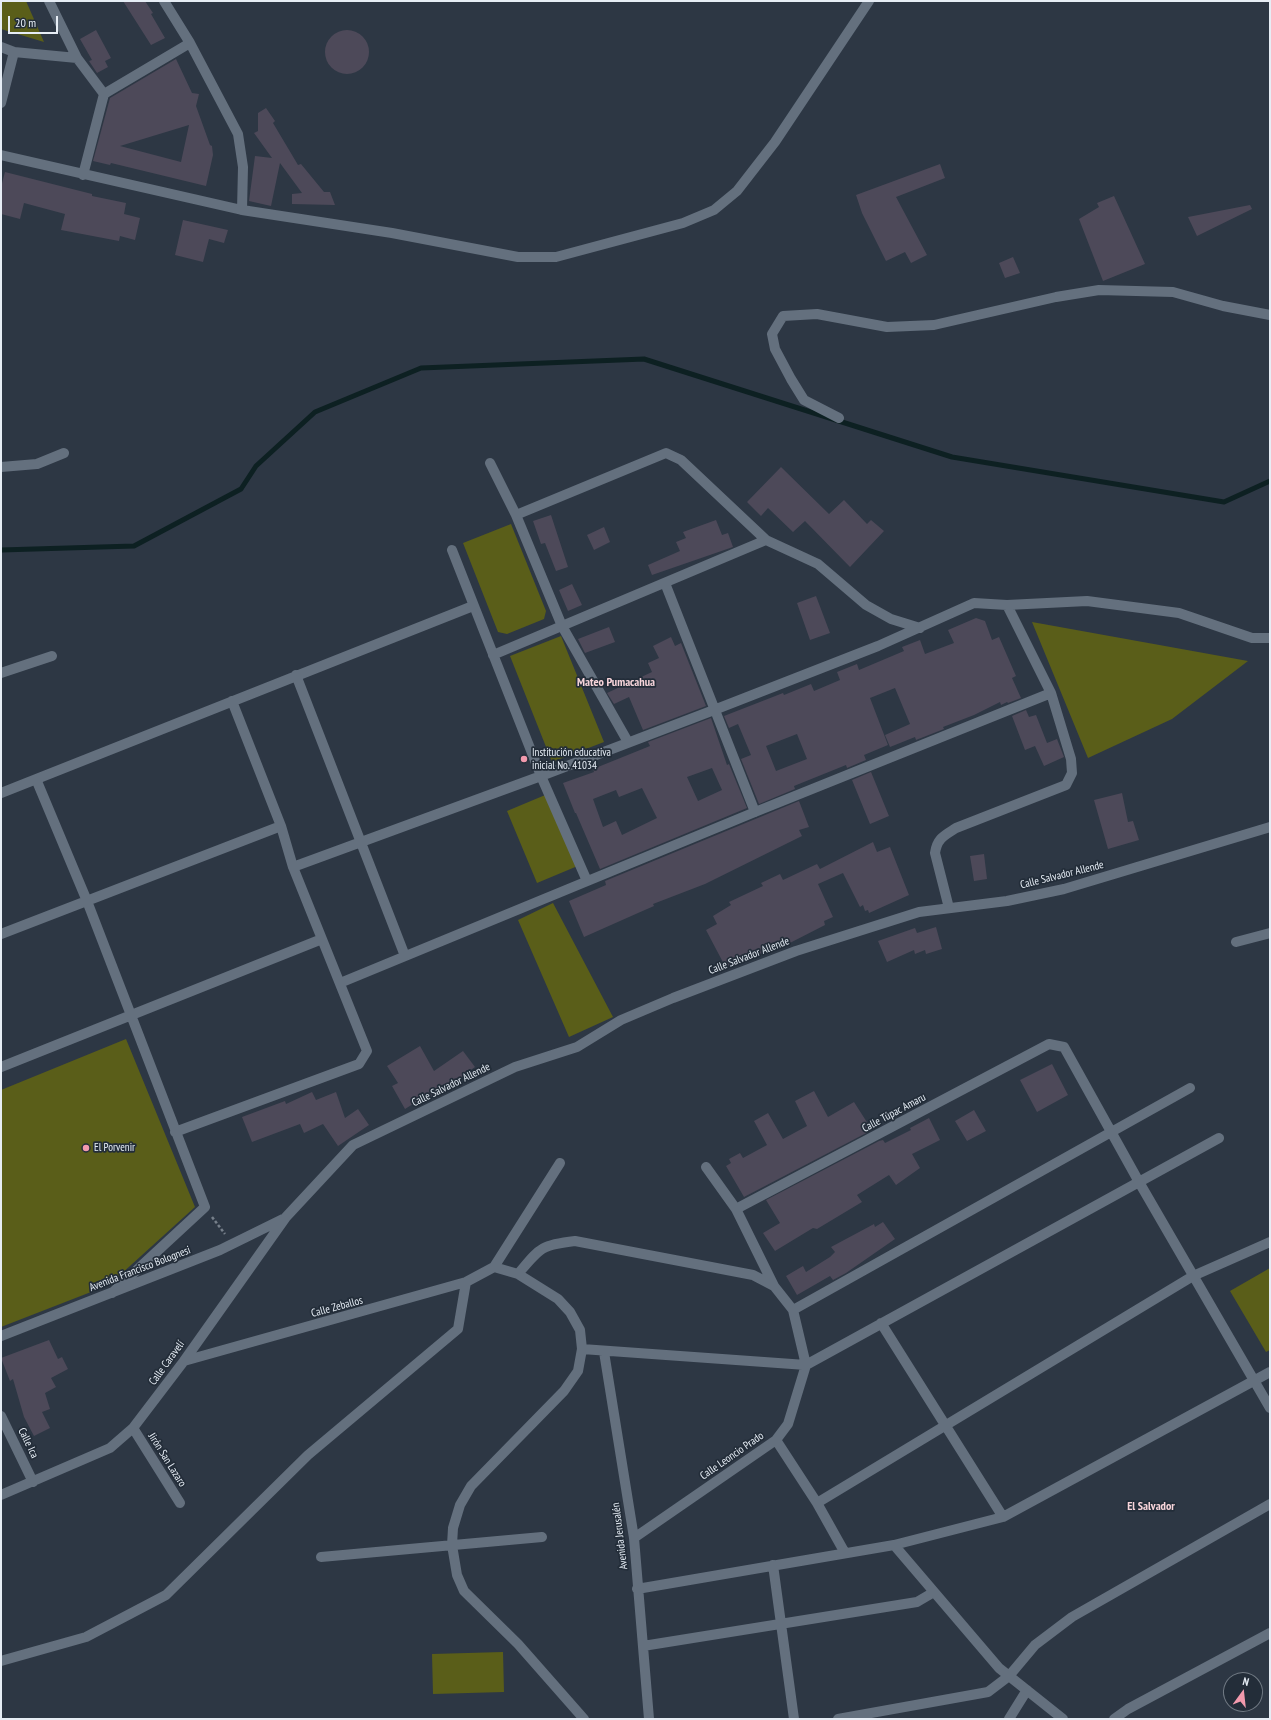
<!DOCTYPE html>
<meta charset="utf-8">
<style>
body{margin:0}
#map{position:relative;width:1271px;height:1720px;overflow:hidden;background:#2d3744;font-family:"PT Sans Narrow",sans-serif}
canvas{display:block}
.frame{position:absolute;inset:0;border:2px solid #e6edf5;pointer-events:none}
.north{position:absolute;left:1223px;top:1672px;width:40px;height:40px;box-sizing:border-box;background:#232d39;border:1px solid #717a84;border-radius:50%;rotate:15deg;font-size:11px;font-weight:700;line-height:16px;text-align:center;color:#e6edf5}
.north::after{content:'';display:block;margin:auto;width:14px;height:18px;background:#f29aad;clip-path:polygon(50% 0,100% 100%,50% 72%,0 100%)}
.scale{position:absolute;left:8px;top:16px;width:50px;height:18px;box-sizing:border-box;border:2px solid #e6edf5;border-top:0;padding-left:5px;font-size:12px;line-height:14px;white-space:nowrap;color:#e6edf5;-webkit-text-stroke:3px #232d39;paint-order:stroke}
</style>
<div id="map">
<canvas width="1271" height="1720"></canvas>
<div class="frame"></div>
<div class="north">N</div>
<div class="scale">20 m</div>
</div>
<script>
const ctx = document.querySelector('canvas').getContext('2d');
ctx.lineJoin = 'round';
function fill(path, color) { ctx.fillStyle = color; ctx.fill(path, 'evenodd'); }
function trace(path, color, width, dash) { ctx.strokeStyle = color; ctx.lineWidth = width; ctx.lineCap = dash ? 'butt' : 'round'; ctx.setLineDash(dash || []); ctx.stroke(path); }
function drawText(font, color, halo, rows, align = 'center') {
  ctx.font = font + ' "PT Sans Narrow",sans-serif'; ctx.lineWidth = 3.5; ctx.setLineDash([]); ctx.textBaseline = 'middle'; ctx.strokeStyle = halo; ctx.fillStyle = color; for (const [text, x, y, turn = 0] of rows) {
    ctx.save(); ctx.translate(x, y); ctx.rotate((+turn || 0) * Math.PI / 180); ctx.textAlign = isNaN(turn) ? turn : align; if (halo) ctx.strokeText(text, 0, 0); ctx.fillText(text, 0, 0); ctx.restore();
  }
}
const green = new Path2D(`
 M1 1H26L44 42 1 29Z
 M511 524 546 611 544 619 507 634 498 632 463 543Z
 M1032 622 1248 661 1172 719 1088 758Z
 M561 636 604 742 552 762 510 656Z
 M550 793 580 865 537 883 507 811Z
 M553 903 613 1017 569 1037 518 920Z
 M126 1039 195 1207 109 1285 1 1327V1090Z
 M1270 1268V1350L1266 1352 1230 1291Z
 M503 1652 504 1692 433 1694 432 1654Z`);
const stream = new Path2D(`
 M1 550 134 546 241 489 256 466 315 412 421 368 644 359 952 457 1224 502 1270 481`);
const building = new Path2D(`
 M123 1H145L153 13 151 14 165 38 151 45Z
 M325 52a22 22 0 1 1 44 0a22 22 0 1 1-44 0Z
 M96 30 111 58 105 61 108 67 97 73 89 61 92 60 80 39Z
 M176 59 192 93 199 94 196 106 210 145 212 146 213 155 206 186 111 163 110 165 93 161 110 98ZM189 125 181 162 120 146Z
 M266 108 275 121 273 123 298 165 301 164 324 192H330L335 205 292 204V194L302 193 280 163 271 206 249 201 255 156 272 158 254 133 258 131V113Z
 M940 164 945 178 896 197 927 255 911 263 905 252 886 261 862 213 856 195Z
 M5 172 92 194V196L126 203 124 214 140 218 135 240 120 236 119 241 61 230 65 214 24 203 20 219 1 214V187Z
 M1114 196 1145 264 1103 281 1079 219 1099 207 1097 203Z
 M1250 205 1252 209 1197 236 1188 217Z
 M183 220 228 230 224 243 209 239 203 262 175 255Z
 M1013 257 1020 273 1005 278 999 263Z
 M781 467 829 514 844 500 867 524 871 520 884 531 850 567 805 521 793 532 768 508 761 516 747 502Z
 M551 515 568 567 556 571 545 543 541 544 533 521Z
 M716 520 722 535 728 533 733 547 652 575 648 565 680 551 676 542 686 538 683 532Z
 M604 527 610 542 594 550 587 535Z
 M572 584 582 605 568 611 559 590Z
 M816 596 830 633 810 640 797 603Z
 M976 618 985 621 992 640 999 637 1016 676 1012 678 1021 698 1008 703 1007 702 1001 705 1000 702 974 715 943 727 944 729 916 740 915 737 890 747 885 735 910 724 895 688 870 698 888 745 864 755 866 760 847 768 846 765 794 786 795 789 759 804 741 759 751 755 738 724 729 728 724 716 783 693 784 695 811 684 814 691 840 680 837 672 857 664 859 670 904 651 902 647 920 640 925 654 954 643 948 630ZM797 734 807 759 776 771 766 746Z
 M609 627 615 642 585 653 578 639Z
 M671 637 675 646 681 643 706 706 643 730 629 697 614 704 607 693 652 672 648 663 659 658 653 646Z
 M1026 710 1029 717 1036 715 1047 743 1057 739 1064 757 1044 766 1035 746 1025 750 1012 716Z
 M711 718 727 765 729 764 747 808 600 869 576 813H575L563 783 594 772 593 769 650 746 648 742ZM712 768 722 790 698 801 687 777ZM642 788 657 818 622 835 616 821 603 827 593 799 616 790 619 797Z
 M871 772 889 816 870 824 852 780Z
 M1122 793 1128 822 1133 821 1139 840 1108 849 1094 800Z
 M799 801 809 827 799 830 802 836 705 884 653 904 654 906 638 913 584 937 569 901 606 885 605 881Z
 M873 842 877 852 890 847 909 895 869 913 868 910 865 911 863 905 860 907 843 873 818 884 833 917 824 921 825 925 782 947 780 945 755 957 754 955 726 968 706 930 717 924 713 916 731 905 729 902 763 886 761 883 780 874 783 880 817 864 820 869Z
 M984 854 987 879 974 881 970 856Z
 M936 927 942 949 926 954 925 950 915 954 914 950 887 962 878 941 915 928 917 933Z
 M420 1046 434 1071 463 1051 475 1067 465 1074 466 1075 427 1102 424 1097 405 1109 392 1086 398 1083 387 1066Z
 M1052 1064 1068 1095 1037 1112 1020 1080Z
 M814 1091 828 1117 854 1102 872 1130 744 1197 726 1166 731 1163 729 1159 740 1153 743 1158 767 1145 754 1121 768 1113 783 1139 807 1126 795 1101Z
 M312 1092 316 1100 336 1092 345 1118 358 1109 369 1125 338 1146 323 1124 304 1133 300 1124 252 1142 242 1117 285 1101 286 1104Z
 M974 1110 986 1131 967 1141 955 1121Z
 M929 1118 940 1140 912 1154 920 1168 896 1185 889 1175 857 1195 862 1202 817 1229 813 1228 775 1251 763 1233 780 1223 766 1200 879 1141 883 1140 885 1143 911 1130 910 1128Z
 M883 1222 895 1239 846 1273 833 1280 830 1276 797 1295 786 1276 803 1266 806 1272 830 1257 835 1252 831 1247 874 1224 875 1227Z
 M49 1340 58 1359 62 1357 68 1369 51 1378 56 1387 45 1393 50 1409 42 1412 50 1428 34 1436 24 1417 13 1379 10 1381 1 1358Z`);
const path = new Path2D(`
 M212 1217 225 1234`);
const minor = new Path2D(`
 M49 1 77 58 104 94
 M164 1 190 43 238 134 243 167 242 210
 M1 47 14 52 77 58
 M1 103 14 52
 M1 155 242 210 392 233 518 257H556L683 223 714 210 737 191 775 142 869 1
 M83 175 104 94 190 43
 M839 418 804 400 791 379 775 349 772 334 783 316 817 314 887 327 934 325 1056 297 1099 290 1173 292 1223 306 1270 315
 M490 463 516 515 562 626 628 742
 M1 467 37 464 64 453
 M516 515 666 453 681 460 766 540 818 564 866 605 891 619 920 628
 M452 550 541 776 587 881
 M665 583 755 812
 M493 655 766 540
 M1 673 52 656
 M296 675 405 956
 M36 779 87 901 205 1207 112 1293
 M1 793 473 606
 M293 867 541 776 714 710 878 646 974 603 1007 605 1087 601 1179 613 1252 638H1270
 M949 908 935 853C937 838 945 835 956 828L1066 785 1072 773 1071 759 1051 693 1007 605
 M1 934 281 826
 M1236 942 1270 933
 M340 983 755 812 1051 693
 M1 1067 322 939
 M175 1132 359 1064 367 1051 293 867 281 826 232 701
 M706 1167 736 1209 774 1286
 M736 1209 1049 1044 1064 1047 1139 1182 1270 1408
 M494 1267 518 1274 558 1299 570 1312 580 1330 582 1349 578 1371 564 1391 471 1486 460 1505 453 1528 452 1545 457 1575 464 1591 518 1644 584 1719
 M518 1274C540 1248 540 1245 575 1241L753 1275 774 1286 793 1310 806 1365 788 1424 776 1440 634 1538
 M793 1310 1190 1088
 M881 1323 1003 1517
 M1 1336 220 1250 283 1219
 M582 1349 806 1365 1219 1138
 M604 1352 634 1538 649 1719
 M184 1361 466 1282 494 1267 560 1163
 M1 1416 33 1482
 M133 1428 180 1503
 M776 1440 817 1503 845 1553
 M1 1495 110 1448 133 1428 184 1361 286 1217 353 1145 515 1067 577 1047 621 1020 673 998 796 951 919 912 1007 901 1064 889 1270 827
 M817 1503 1193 1276 1270 1242
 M894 1545 999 1668 1063 1719
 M321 1557 542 1537
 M773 1565 794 1719
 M637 1589 894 1545 1003 1517 1270 1372
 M643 1646 917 1602 934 1592
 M1 1661 86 1637 166 1595 308 1455 458 1329 466 1282
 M838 1719 988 1692 1009 1676 1035 1645 1072 1617 1270 1504
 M1009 1719 1027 1690
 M1114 1719 1128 1709 1270 1633`);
const markers = [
 [524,759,4,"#f29aad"],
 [86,1148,4,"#f29aad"]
];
const poiNames = [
 ["Institución educativa",532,753],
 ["inicial No. 41034",532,766],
 ["El Porvenir",94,1148]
];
const streetNames = [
 ["Calle Salvador Allende",1062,875,-14],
 ["Calle Salvador Allende",749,956,-21],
 ["Calle Salvador Allende",451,1085,-26],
 ["Calle Túpac Amaru",894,1113,-28],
 ["Avenida Francisco Bolognesi",140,1269,-21],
 ["Calle Zeballos",337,1307,-15],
 ["Calle Caravelí",167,1363,-54],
 ["Calle Ica",28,1443,64],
 ["Calle Leoncio Prado",732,1456,-35],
 ["Jirón San Lazaro",167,1460,58],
 ["Avenida Jerusalén",620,1536,-97]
];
const neighbourhoodNames = [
 ["Mateo Pumacahua",616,683],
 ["El Salvador",1151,1507]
];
fill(green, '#5a5e19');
trace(stream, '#0d2022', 5);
fill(building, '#4d4959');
trace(path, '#767f8a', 2.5, [3, 2]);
trace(minor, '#64707e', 10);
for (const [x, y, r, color] of markers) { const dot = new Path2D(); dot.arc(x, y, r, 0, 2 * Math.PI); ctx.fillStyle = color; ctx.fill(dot); trace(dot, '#232d39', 1.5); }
drawText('11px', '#e6edf5', '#232d39', poiNames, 'left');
drawText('11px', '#e6edf5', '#232d39', streetNames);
drawText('bold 12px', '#f8d5db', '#232d39', neighbourhoodNames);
</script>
